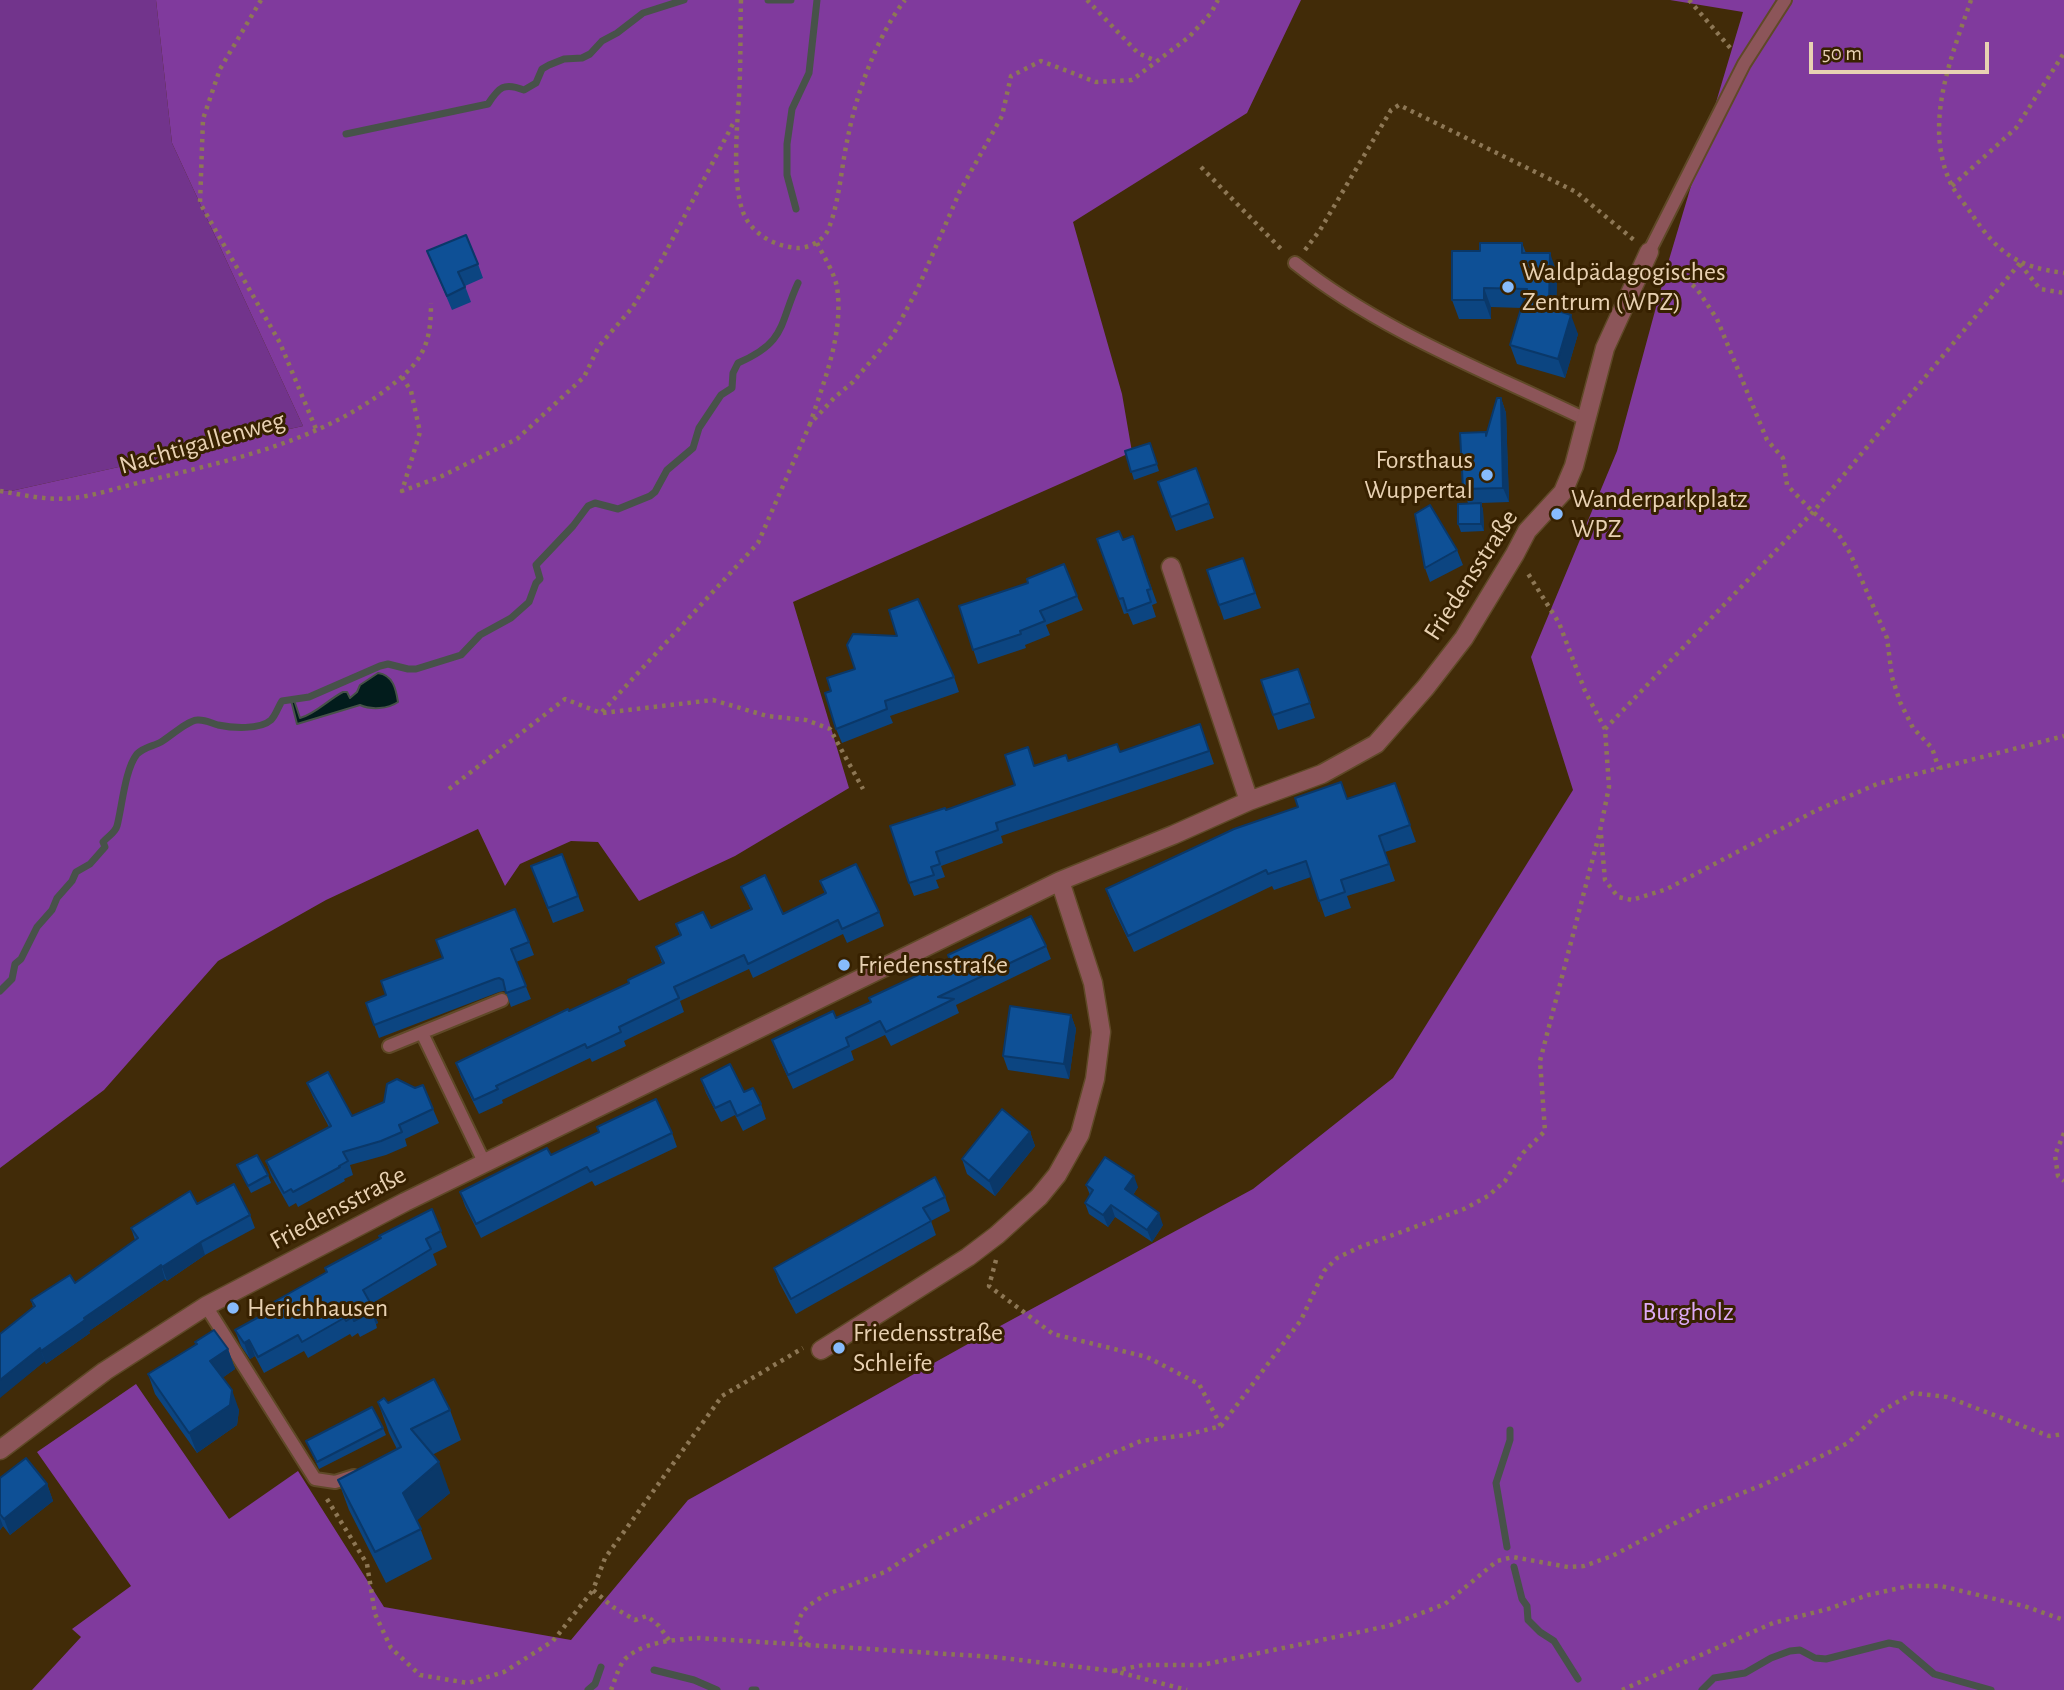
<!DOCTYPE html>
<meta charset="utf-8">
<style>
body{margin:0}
#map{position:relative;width:2064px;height:1690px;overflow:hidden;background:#412b08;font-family:"Alegreya Sans",sans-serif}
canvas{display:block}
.scale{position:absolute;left:1809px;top:42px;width:180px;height:32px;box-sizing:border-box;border:4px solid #e8d1b2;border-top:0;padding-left:9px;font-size:21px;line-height:24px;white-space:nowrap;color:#e8d1b2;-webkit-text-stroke:5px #372100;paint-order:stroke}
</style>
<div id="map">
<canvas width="2064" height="1690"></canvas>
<div class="scale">50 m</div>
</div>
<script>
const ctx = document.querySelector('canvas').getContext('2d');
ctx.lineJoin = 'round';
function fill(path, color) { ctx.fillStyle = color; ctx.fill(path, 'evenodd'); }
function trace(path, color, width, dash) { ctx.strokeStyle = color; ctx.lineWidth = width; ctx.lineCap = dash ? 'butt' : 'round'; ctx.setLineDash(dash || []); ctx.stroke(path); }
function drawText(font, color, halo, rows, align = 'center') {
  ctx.font = font + ' "Alegreya Sans",sans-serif'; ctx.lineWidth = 6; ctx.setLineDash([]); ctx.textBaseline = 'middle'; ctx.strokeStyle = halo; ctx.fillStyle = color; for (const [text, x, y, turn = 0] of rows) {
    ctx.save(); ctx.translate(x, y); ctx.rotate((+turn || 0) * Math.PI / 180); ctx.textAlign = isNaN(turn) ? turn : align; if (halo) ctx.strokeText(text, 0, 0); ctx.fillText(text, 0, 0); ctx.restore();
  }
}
const green = new Path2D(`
 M0 0H156L172 143 303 426 11 491 0 490Z`);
const forest = new Path2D(`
 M156 0H1301L1247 113 1073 222 1122 394 1132 452 793 602 849 788 735 856 639 901 598 842 571 841 520 864 505 886 478 829 326 900 218 961 104 1090 0 1168V490L11 491 303 426 172 143Z
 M1670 0H2064V1690H32L81 1637 72 1629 131 1586 37 1452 136 1384 229 1519 298 1471 384 1607 571 1640 688 1500 1002 1325 1253 1189 1393 1078 1573 790 1531 657 1617 451 1668 263 1743 12Z`);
const water = new Path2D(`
 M378 673C393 675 396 689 398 702 388 709 371 710 360 705L297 724 291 700H294L300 718C314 715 329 699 343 692H347L350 698 357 692 360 685Z`);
const stream = new Path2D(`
 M768 0H791
 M346 134 488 104C499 87 504 82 524 90L536 83 542 69 549 65 564 59 582 58 590 54 602 41 617 33 643 13 684 0
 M796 209 787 175V144L792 109 809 73 817 0
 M0 991 12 979 15 964 21 959 37 927 52 910 57 898 72 881 76 872 90 864 105 847 103 842C108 836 115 833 117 826 122 807 125 769 137 754 144 747 154 746 161 742 171 736 187 721 197 720 204 719 211 723 218 725 232 728 260 730 271 720 276 715 278 707 282 701L309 697 380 666 388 664 408 669H416L461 655 480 635 511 618 529 602 536 583 540 579 536 565 573 526 588 506 595 503 618 509 650 496 655 492 667 470 693 448 699 428 721 395 732 388 733 373 738 363C787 342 779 324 798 283
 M1507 1547 1496 1483 1510 1440V1430
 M1514 1567 1522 1599 1527 1606 1528 1620 1540 1632 1554 1641 1578 1679
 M654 1670 694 1680 717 1690
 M588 1690 595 1684 601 1667
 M752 1690H756
 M1702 1690 1714 1678 1745 1673 1771 1658 1790 1651 1800 1650 1815 1658 1826 1659 1889 1643 1900 1645 1934 1674 1991 1690`);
const path = new Path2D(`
 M261 0 220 69 203 119 200 203 280 343 316 429
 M741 0C740 32 741 64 739 96 737 127 732 183 743 212 751 234 776 247 798 248 809 248 823 241 828 230 840 201 841 167 848 137 856 94 878 34 905 0
 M1087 0 1138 53 1156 61
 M1689 0 1732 50
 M1971 0C1951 58 1922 126 1952 186 1958 196 1967 207 1973 216 1999 254 2018 267 2064 273
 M1201 167 1284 252
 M1952 186 2016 128 2064 53
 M817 243C824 257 834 272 837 287 844 333 824 381 810 424L835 397 853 382 893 335 918 288 960 191 1002 116 1011 76 1041 61 1096 82 1132 80 1189 37 1211 13 1218 0
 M1305 250 1320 230 1391 110 1399 105 1576 192 1634 240
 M1667 262 1697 289 1717 319 1767 440 1783 458 1787 485 1813 512 1837 532 1850 553 1887 638 1892 677 1900 702 1913 728 1932 748 1939 769
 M2020 264 2040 289 2064 293
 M402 377 411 391 420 432 402 491 440 477 517 439 584 377 599 346 632 308 661 261 735 120
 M0 491C24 495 49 501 74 498 98 495 123 486 146 481 231 460 323 441 392 385 402 377 415 366 421 354 430 339 431 320 431 303
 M603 713 713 700 767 716 806 720 830 729 863 789
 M1605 729 1813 512 2020 263
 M449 789 565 699 601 713 758 543 810 424
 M1601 835 1605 880 1618 897 1632 900 1667 889 1815 811 1877 784 2064 736
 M2064 1133 2055 1155 2058 1176 2064 1181
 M996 1260 989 1286 1053 1334 1147 1357 1199 1384 1221 1426
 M327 1499 367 1564 375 1614 391 1648 420 1675 468 1683 504 1672 553 1641 593 1590
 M669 1640 659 1626 647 1616 635 1620 613 1607 593 1590 605 1558 722 1396 803 1348
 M808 1645 796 1634V1626L802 1613 808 1606 825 1595 885 1572 928 1544 1067 1473 1141 1441 1186 1435 1221 1426 1301 1320 1324 1271 1337 1258 1360 1247 1464 1209 1488 1196 1505 1181 1523 1153 1545 1131 1540 1061 1600 831 1609 787 1605 729 1585 691 1559 623 1527 572
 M1114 1671 1143 1665H1202L1388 1626 1445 1604 1497 1561 1513 1557 1568 1567 1584 1566 1612 1556 1702 1509 1765 1484 1848 1443 1880 1412 1913 1393 1947 1397 2049 1436 2064 1434
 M611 1690C615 1681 618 1667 625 1659 644 1641 675 1640 699 1638L994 1657 1114 1671 1187 1690
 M1622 1690 1773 1623 1828 1609 1868 1595 1909 1586H1941L2024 1606 2064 1620`);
const lane = new Path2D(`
 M1649 252 1744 64 1785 0
 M1295 263C1382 332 1488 372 1587 420
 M422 1033 484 1162
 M389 1046 502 1000
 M206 1306 315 1479 335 1482 354 1476`);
const street = new Path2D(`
 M1171 567 1249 801
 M821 1350 968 1257 997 1235 1039 1197 1057 1175 1080 1134 1095 1079 1101 1032 1093 983 1060 881
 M0 1450 105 1371 206 1306 405 1202 1060 881 1173 835 1249 801 1322 774 1376 744 1426 687 1464 638 1515 554 1527 531 1563 492 1574 466 1605 348 1649 252`);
const wall = new Path2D(`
 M1522 243 1526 253 1557 273 1556 310 1578 334 1565 378 1517 364 1510 345 1522 308 1491 307V319H1459L1452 300 1480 251Z
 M427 251 478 264 483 278 465 286 471 302 452 310Z
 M1501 398 1506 413 1509 502 1481 503 1483 510 1484 531 1461 532 1458 524 1468 503 1463 489Z
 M1150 443 1159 471 1134 480 1125 451Z
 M1196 468 1214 518 1176 531 1158 482Z
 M1133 536 1157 603 1152 605 1156 617 1133 625 1128 613 1124 614 1097 539 1123 540Z
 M1457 550 1463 565 1430 582 1425 568Z
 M1243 558 1261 608 1224 620 1207 570Z
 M1077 596 1083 610 1046 625 1050 635 1025 645 1026 648 978 664 959 606Z
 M1298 669 1315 718 1278 730 1273 715Z
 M954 677 959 692 890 716 893 723 842 743 836 729 831 691Z
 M1200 724 1214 764 1001 836 1003 843 941 866 945 877 936 880 939 888 914 896 909 883 946 810 1015 785 1034 766 1120 752Z
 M1395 783 1416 842 1385 852 1395 881 1347 896 1351 908 1325 917 1311 877 1274 890 1272 886 1134 952 1112 906 1106 889 1347 799Z
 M562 854 584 911 553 923 531 866Z
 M820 881 879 912 884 926 847 943 843 934 753 978 749 969 680 1001 684 1012 624 1041 626 1046 592 1062 590 1058 502 1100 503 1103 479 1114 461 1077 456 1063 629 983 662 963 656 947 680 935 676 924 711 928 751 910 741 887 783 914 825 894Z
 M529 942 534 955 516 962 531 999 511 1007 506 992 504 991 499 992 379 1038 366 1003Z
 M1046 946 1051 959 956 1005 959 1013 891 1046 885 1035 851 1051 854 1060 793 1089 777 1054 772 1040Z
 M1071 1015 1076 1029 1069 1079 1008 1070 1003 1056Z
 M701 1079 744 1092 761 1104 766 1119 743 1131 735 1115 721 1122 706 1093Z
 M307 1083 352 1116 433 1109 439 1123 405 1139 407 1146 386 1155 350 1165 353 1175 344 1179 345 1181 298 1207 296 1203 289 1207 271 1175 266 1161 329 1127 313 1097Z
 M1030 1132 1035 1146 995 1196 967 1174 962 1159Z
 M672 1133 677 1147 595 1186 592 1181 481 1238 465 1206 460 1192 551 1155Z
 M237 1165 268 1175 271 1183 251 1193Z
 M1086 1185 1138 1187 1133 1195 1163 1225 1152 1242 1115 1217 1108 1227 1089 1214 1085 1203 1090 1195Z
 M945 1197 950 1211 931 1221 936 1235 796 1314 779 1282 774 1268Z
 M197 1204 250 1215 255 1228 205 1255 167 1281 165 1279 89 1331 90 1333 46 1364 45 1361 0 1397V1334L33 1307 31 1300 75 1283 135 1240 131 1228Z
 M432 1209 447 1247 433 1254 437 1265 371 1304 378 1323 376 1324 377 1328 360 1337 358 1333 352 1337 350 1334 308 1358 304 1351 264 1373 255 1356 250 1359 241 1346 235 1330 274 1308 272 1303 326 1272 325 1268Z
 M228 1349 235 1369 222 1378 239 1410 237 1425 197 1453 155 1394 148 1374Z
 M378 1402 450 1410 461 1440 432 1455 450 1493 417 1520 432 1559 386 1583 349 1510 338 1480 397 1449 389 1433Z
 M383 1428 386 1435 319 1469 306 1441Z
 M0 1478 47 1484 53 1501 10 1535 3 1526 0 1530Z`);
const shadedWall = new Path2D(`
 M1550 253 1557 273 1556 327 1549 308Z
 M1484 288 1491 307V319L1484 300Z
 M1571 315 1578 334 1565 378 1558 359Z
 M1501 398 1506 413 1509 502 1503 488Z
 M1481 503 1483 510 1484 531 1481 524Z
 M1071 1015 1076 1029 1069 1079 1064 1064Z
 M1030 1132 1035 1146 995 1196 989 1181Z
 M1134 1176 1138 1187 1129 1201 1125 1189Z
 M1111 1205 1115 1217 1108 1227 1103 1215Z
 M1159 1213 1163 1225 1152 1242 1147 1230Z
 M201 1242 205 1255 167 1281 162 1267Z
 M161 1265 165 1279 89 1331 90 1333 46 1364 41 1351 84 1318Z
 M372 1306 378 1323 376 1324 369 1308Z
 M249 1340 255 1356 250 1359 244 1343Z
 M40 1348 45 1361 0 1398V1380Z
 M228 1349 235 1369 218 1381 210 1361Z
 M232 1390 239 1410 237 1425 197 1453 189 1433Z
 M439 1462 450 1493 414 1523 403 1493Z
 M47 1484 53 1501 10 1535 4 1519Z
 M0 1518 3 1526 0 1530Z`);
const building = new Path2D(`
 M466 235 478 264 458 272 465 287 447 296 427 251Z
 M1480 243H1522V253H1550L1549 308 1571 315 1558 359 1510 345 1527 289 1484 288V300H1452V251H1480Z
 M1497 398H1501L1503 488 1463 489 1460 433 1486 432V436Z
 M1150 443 1157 464 1131 472 1125 451Z
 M1196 468 1209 503 1171 517 1158 482Z
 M1481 503V524H1458V504Z
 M1430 505 1457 550 1425 568 1415 514Z
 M1119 531 1123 540 1133 536 1151 589 1147 590 1151 602 1127 611 1123 598 1119 599 1097 539Z
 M1243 558 1255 593 1219 605 1207 570Z
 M1064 564 1077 596 1040 611 1045 621 1020 631 1021 634 973 650 959 606 1028 583 1027 579Z
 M918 599 954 677 885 701 887 709 836 729 825 693 831 691 827 678 855 669 847 645 853 634 897 636 889 610Z
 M1298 669 1310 703 1273 715 1261 680Z
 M1200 724 1209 751 996 823 998 830 936 852 940 864 931 867 934 875 909 883 890 826 945 808 946 810 1015 785 1005 755 1028 747 1034 766 1066 755 1068 761 1117 744 1120 752Z
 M1341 782 1347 799 1395 783 1410 825 1379 836 1389 864 1341 880 1345 892 1319 901 1306 861 1268 874 1266 870 1128 936 1106 889 1234 829 1298 807 1295 798Z
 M562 854 578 896 548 908 531 866Z
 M856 864 879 912 842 929 838 920 748 964 744 955 674 987 679 998 619 1027 621 1032 587 1048 585 1044 496 1086 498 1089 474 1100 456 1063 568 1009 569 1011 629 983 628 980 664 963 656 947 681 935 676 924 703 912 711 928 752 909 741 887 765 875 783 914 826 893 820 881Z
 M515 909 529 942 511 949 526 986 506 993 503 980 499 978 495 979 374 1025 366 1003 386 995 381 981 443 958 436 940Z
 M1031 916 1046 946 938 997 954 999 886 1032 880 1021 846 1038 849 1046 788 1075 772 1040 833 1011 836 1018 871 1002 869 998 950 960 948 955Z
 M1010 1006 1071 1015 1064 1064 1003 1056Z
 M730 1064 744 1092 753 1088 761 1104 737 1116 730 1101 715 1108 701 1079Z
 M328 1072 352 1116 384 1102 387 1084 397 1079 415 1088 423 1085 433 1109 399 1125 402 1132 381 1141 343 1152 348 1161 339 1166 340 1167 293 1192 291 1189 284 1193 266 1161 331 1126 307 1083Z
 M656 1099 672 1133 590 1172 587 1167 476 1224 460 1192 547 1148 551 1155 599 1132 597 1127Z
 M1002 1109 1030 1132 989 1181 962 1159Z
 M257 1155 268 1175 248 1186 237 1165Z
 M1105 1157 1134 1176 1125 1189 1159 1213 1147 1230 1111 1205 1103 1215 1085 1203 1093 1190 1086 1185Z
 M935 1177 945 1197 923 1208 931 1221 791 1299 774 1268Z
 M234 1184 250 1215 201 1242 162 1267 161 1265 84 1318 85 1320 41 1351 40 1348 0 1380V1334L35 1306 31 1300 70 1275 75 1283 138 1238 131 1228 190 1191 197 1204Z
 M432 1209 441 1231 426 1239 431 1249 363 1290 372 1306 369 1308 371 1312 354 1321 353 1317 346 1321 344 1318 302 1342 298 1335 258 1357 249 1340 244 1343 235 1330 275 1308 272 1303 327 1272 325 1268 381 1238 379 1236Z
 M214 1330 228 1349 210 1361 232 1390 230 1405 189 1433 148 1374 197 1344 195 1342Z
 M434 1379 450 1410 411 1429 439 1462 403 1493 421 1529 375 1552 338 1480 401 1447 378 1402 384 1398 388 1403Z
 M372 1407 383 1428 317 1462 306 1441Z
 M26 1458 47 1484 4 1519 0 1514V1478Z`);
const markers = [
 [1508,287,7,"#87bbfc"],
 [1487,475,7,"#87bbfc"],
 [1557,514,7,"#87bbfc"],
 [844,965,7,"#87bbfc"],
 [233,1308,7,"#87bbfc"],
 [839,1348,7,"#87bbfc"]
];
const poiNames = [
 ["Waldpädagogisches",1522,272],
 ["Zentrum (WPZ)",1522,302],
 ["Forsthaus",1473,460,"right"],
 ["Wuppertal",1473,490,"right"],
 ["Wanderparkplatz",1571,499],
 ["WPZ",1571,529],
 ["Friedensstraße",858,965],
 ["Herichhausen",247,1308],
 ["Friedensstraße",853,1333],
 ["Schleife",853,1363]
];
const streetNames = [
 ["Nachtigallenweg",202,443,-16],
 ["Friedensstraße",1471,575,-57],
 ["Friedensstraße",338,1208,-28]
];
const parkNames = [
 ["Burgholz",1688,1312]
];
fill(green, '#72348c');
fill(forest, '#803a9d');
fill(water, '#021c1c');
trace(water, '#475249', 2);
trace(stream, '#475249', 7);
trace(lane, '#5f4927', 16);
trace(street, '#5f4927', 21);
trace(path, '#8d7755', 4.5, [3.5, 5]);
trace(lane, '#8c5559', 12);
trace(street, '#8c5559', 18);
fill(wall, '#0c4581');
fill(shadedWall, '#0a3869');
fill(building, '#0e5096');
trace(building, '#0a3869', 2);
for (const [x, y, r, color] of markers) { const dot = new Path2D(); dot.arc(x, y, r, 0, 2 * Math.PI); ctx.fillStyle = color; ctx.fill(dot); trace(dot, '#372100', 2.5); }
drawText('26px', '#e8d1b2', '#372100', poiNames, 'left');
drawText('26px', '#e8d1b2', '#372100', streetNames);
drawText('26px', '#ddaaf4', '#372100', parkNames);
</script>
